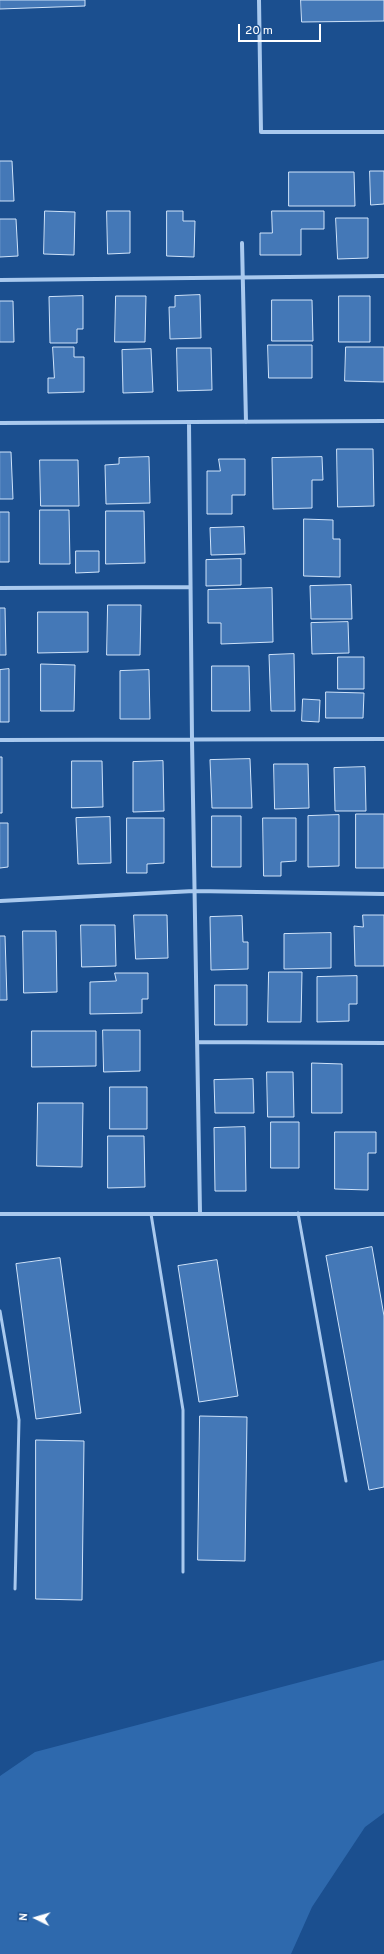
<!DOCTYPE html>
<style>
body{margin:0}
#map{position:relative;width:384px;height:1954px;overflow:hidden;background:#1b4f8f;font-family:Overpass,sans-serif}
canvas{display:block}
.north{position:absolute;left:16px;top:1898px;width:40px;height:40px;-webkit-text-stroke:3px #1b4f8f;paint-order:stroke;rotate:275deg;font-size:11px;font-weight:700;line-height:16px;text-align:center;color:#fff}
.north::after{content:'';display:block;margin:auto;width:14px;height:18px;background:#fff;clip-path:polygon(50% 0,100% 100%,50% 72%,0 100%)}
.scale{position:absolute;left:238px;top:24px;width:83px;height:18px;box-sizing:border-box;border:2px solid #fff;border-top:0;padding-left:5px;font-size:12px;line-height:14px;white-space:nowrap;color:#fff;-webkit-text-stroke:3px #1b4f8f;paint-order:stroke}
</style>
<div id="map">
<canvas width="384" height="1954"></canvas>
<div class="north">N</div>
<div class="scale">20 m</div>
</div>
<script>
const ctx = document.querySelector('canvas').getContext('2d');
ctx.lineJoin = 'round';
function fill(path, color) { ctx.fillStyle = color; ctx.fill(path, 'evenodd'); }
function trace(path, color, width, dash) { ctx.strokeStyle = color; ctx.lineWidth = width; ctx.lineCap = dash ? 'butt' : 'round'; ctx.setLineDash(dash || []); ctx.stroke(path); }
const green = new Path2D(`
 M384 1660V1813L365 1827 312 1907 291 1954H0V1776L35 1752Z`);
const building = new Path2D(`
 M0 0H85V6L0 9Z
 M301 0H384V21L302 22Z
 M0 161H12L14 201H0Z
 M370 171H384V204L371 205Z
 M289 172H354L355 206H289Z
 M45 211 75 212 74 255 44 254Z
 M107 211H130V253L108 254Z
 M167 211H183V221H195L194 257 167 256Z
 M272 211H324V229H301V255H260V233H272Z
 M336 218H368V258L338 259Z
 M0 219H16L18 256 0 257Z
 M200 295 201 338 170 339 169 307H175V296Z
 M83 296V329H77V343H50L49 297Z
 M116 296H146L145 342H115Z
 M339 296H370V342H339Z
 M272 300H312L313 341H272Z
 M0 301H13L14 342H0Z
 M268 345H312V378H269Z
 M53 347H74V357H84V392L48 393V378H54Z
 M346 347H384V382L345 381Z
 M177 348H211L212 390 178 391Z
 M151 349 153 392 123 393 122 350Z
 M337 449H373L374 506 338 507Z
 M0 452H11L13 499H0Z
 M149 457 150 503 106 504 105 465 119 464V458Z
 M322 457 323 480H312V508L273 509 272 458Z
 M219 459H245V495H232V514H207V471H220Z
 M40 460H78L79 506H41Z
 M40 510H69L70 564H40Z
 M106 511H144L145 563 106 564Z
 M0 512H9V562H0Z
 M304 519 333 520V539H340V577L304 576Z
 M244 527 245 554 211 555 210 528Z
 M76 551H99V572L76 573Z
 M241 559V585L206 586V560Z
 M351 585 352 619H311L310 586Z
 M272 588 273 642 221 644V623H208V590Z
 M108 605H141L140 655H107Z
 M0 608H5L6 655H0Z
 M38 612H88V652L38 653Z
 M348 622 349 653 312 654 311 623Z
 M294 654 295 711H271L269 655Z
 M338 657H364V689H338Z
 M41 664 75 665 74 711H41Z
 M212 666H249L250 711H212Z
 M9 669V722H0V670Z
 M149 670 150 719H120V671Z
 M326 692 364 693 363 718H326Z
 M303 699 320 700 319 722 302 721Z
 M0 757H2V813H0Z
 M250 759 252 808H212L210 760Z
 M72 761H102L103 807 72 808Z
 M163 761 164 811 133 812V762Z
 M274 764H308L309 808 275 809Z
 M365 767 366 811H335L334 768Z
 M356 814H384V868H356Z
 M339 815V866L308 867V816Z
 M212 816H241V867H212Z
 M110 817 111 863 78 864 76 818Z
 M127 818H164V863L147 864V873H127Z
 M263 818H296V861L281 862V876H264Z
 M0 823H8V867L0 868Z
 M134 915H167L168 958 136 959Z
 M363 915H384V966H355L354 926 363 927Z
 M242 916 243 942H248V969L211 970 210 917Z
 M81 925H115L116 966 82 967Z
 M23 931H56L57 992 24 993Z
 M331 933V968L284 969V934Z
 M0 936H5L7 1000H0Z
 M269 972H302L301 1022H268Z
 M115 973H148V999H142V1013L90 1014V982L116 981Z
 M357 976V1004H349V1021L317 1022V977Z
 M215 985H247V1025H215Z
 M103 1030H140V1071L104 1072Z
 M32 1031H96V1066L32 1067Z
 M312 1063 342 1064V1113H312Z
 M267 1072H293L294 1117H268Z
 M253 1079 254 1113H215L214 1080Z
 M110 1087H147V1129H110Z
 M38 1103H83L82 1167 37 1166Z
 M271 1122H299V1168H271Z
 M245 1127 246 1191H215L214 1128Z
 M335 1132H376V1153H368V1190L335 1189Z
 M108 1136H144L145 1187 108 1188Z
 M372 1247 384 1316V1487L369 1490 326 1256Z
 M60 1258 81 1413 36 1419 16 1264Z
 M217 1260 238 1396 199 1402 178 1266Z
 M200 1416 247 1417 245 1561 198 1560Z
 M36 1440 84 1441 82 1600 36 1599Z`);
const lane = new Path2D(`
 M298 1213 346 1481
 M151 1214 183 1410V1572
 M0 1311 19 1420 15 1589`);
const street = new Path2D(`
 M259 0 261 132H384
 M242 243 246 422
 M0 280 384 276
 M0 423 384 421
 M189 423 192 740 200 1213
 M0 588 190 587
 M0 740 384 739
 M0 901 194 891 384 894
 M198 1042 384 1043
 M0 1214H384`);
fill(green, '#2e69ad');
fill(building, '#4478b7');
trace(building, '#cfe3fa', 1);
trace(lane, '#a9c9ee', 3);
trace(street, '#a9c9ee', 4);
</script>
